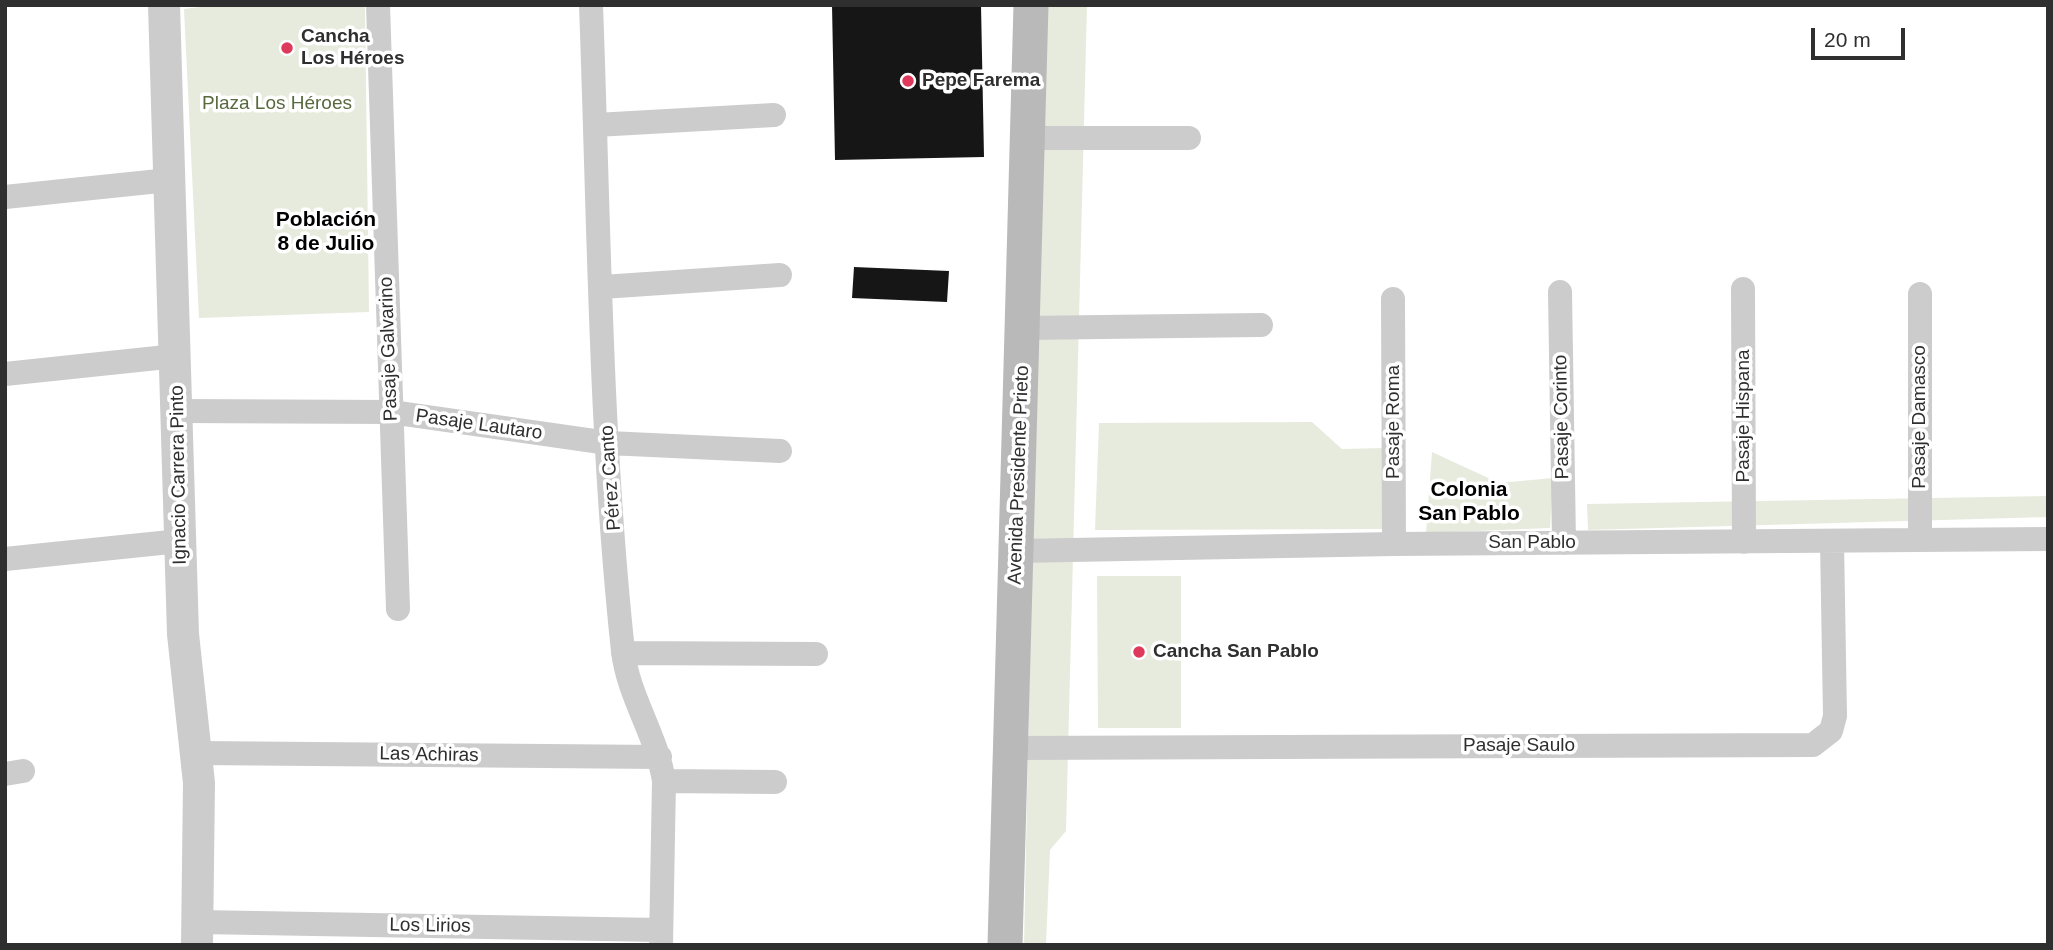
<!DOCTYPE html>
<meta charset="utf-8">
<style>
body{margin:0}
#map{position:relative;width:2053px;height:950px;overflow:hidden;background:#fff;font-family:Arial,sans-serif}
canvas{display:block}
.frame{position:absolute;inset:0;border:7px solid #2f2f2f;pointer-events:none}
.scale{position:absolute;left:1811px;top:28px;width:94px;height:32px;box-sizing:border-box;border:4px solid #2f2f2f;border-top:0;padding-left:9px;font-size:21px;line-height:24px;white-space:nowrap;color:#2f2f2f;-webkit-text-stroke:5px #fff;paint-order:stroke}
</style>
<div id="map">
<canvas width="2053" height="950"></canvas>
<div class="frame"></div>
<div class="scale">20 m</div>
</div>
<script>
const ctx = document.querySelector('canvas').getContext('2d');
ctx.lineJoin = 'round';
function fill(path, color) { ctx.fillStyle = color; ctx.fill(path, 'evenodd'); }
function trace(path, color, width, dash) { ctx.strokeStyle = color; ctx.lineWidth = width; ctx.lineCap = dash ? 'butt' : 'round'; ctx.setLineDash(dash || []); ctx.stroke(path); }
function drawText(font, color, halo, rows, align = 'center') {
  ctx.font = font + ' Arial,sans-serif'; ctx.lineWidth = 7; ctx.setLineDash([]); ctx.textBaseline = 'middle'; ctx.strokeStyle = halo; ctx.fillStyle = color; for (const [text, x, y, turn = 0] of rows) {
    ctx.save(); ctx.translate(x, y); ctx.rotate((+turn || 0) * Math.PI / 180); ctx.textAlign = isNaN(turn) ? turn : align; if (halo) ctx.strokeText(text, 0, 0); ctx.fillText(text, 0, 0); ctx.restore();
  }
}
const green = new Path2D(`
 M216 5H365L369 312 199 318 184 9Z
 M1043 5H1087L1066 831 1050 850 1046 945H1024Z
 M1312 422 1342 449 1385 448 1387 529 1095 530 1099 423Z
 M1432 452 1499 483 1553 478 1550 528 1426 533Z
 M2048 496V517L1588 530 1587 504Z
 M1097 576H1181V728H1098Z`);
const building = new Path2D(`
 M832 5H981L984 157 835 160Z
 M854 267 949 271 947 302 852 298Z`);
const minor = new Path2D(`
 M378 5 398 609
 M591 5C599 220 600 437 623 651 628 696 657 736 664 781L661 945
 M596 125 774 115
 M1027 138H1189
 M5 197 169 180
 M602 287 780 275
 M1743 289 1744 542
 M1560 292 1564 543
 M1393 299 1394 544
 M1023 328 1261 325
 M5 374 176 356
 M177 411 391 412 608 443 780 451
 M1920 540V294
 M1017 551 1394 544 2048 539
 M5 559 180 541
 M623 653 816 654
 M1011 748 1813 745 1831 731 1835 716 1832 541
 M198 753 660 757
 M5 774 23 771
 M664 781 775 782
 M198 922 661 930`);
const tertiary = new Path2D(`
 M164 5 183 634 199 783 197 945`);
const secondary = new Path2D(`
 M1005 945 1031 5`);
const markers = [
 [287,48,7,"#de395b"],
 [908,81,7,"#de395b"],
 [1139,652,7,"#de395b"]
];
const poiNames = [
 ["Cancha",301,37],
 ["Los Héroes",301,59],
 ["Pepe Farema",922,81],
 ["Cancha San Pablo",1153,652]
];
const parkNames = [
 ["Plaza Los Héroes",277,104]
];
const streetNames = [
 ["Pasaje Galvarino",389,349,-92],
 ["Pasaje Hispana",1744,416,-90],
 ["Pasaje Corinto",1562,417,-91],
 ["Pasaje Damasco",1920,417,-90],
 ["Pasaje Roma",1394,422,-90],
 ["Pasaje Lautaro",479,425,8],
 ["Ignacio Carrera Pinto",179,475,-91],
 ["Avenida Presidente Prieto",1019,475,-88],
 ["Pérez Canto",611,478,-94],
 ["San Pablo",1532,543],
 ["Pasaje Saulo",1519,746],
 ["Las Achiras",429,755,1],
 ["Los Lirios",430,926,1]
];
const neighbourhoodNames = [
 ["Población",326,220],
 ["8 de Julio",326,244],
 ["Colonia",1469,490],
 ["San Pablo",1469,514]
];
fill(green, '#e7ebdd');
fill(building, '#161616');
trace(minor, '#ccc', 24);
trace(tertiary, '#ccc', 32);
trace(secondary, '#b9b9b9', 35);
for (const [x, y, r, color] of markers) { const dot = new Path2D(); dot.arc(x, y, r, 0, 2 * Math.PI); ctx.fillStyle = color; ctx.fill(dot); trace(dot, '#fff', 2.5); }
drawText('bold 19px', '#2f2f2f', '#fff', poiNames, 'left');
drawText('19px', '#58693e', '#fff', parkNames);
drawText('19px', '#2f2f2f', '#fff', streetNames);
drawText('bold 21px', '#000', '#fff', neighbourhoodNames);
</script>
